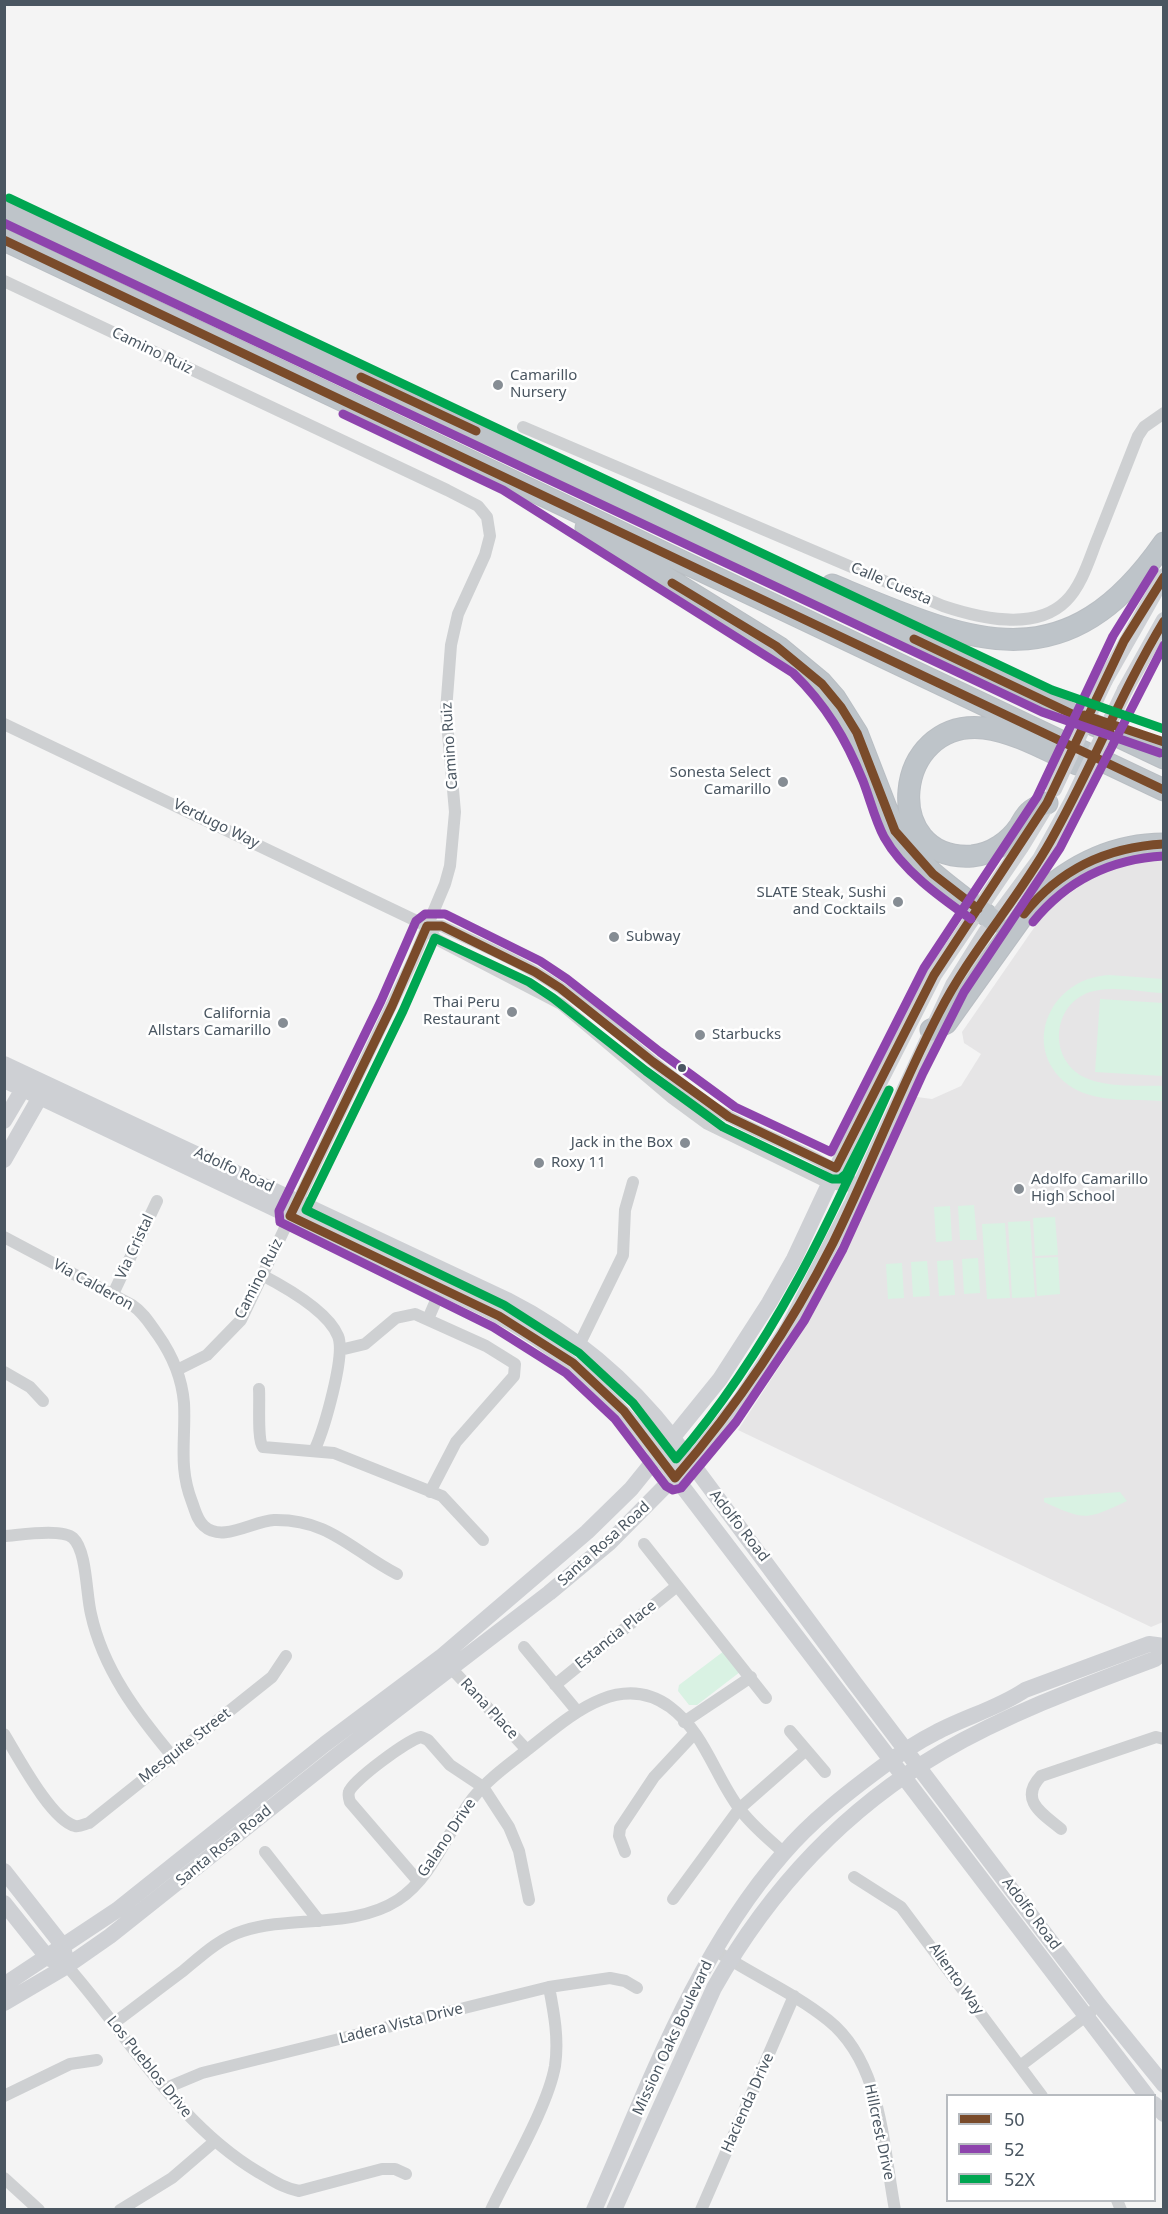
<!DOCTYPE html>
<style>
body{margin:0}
#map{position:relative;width:1168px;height:2214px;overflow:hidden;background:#f4f4f4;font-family:"Noto Sans",sans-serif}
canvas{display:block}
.frame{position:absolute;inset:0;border:6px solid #4a5661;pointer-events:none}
.legend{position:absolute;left:946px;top:2094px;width:210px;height:108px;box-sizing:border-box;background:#fff;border:2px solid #b7bbc0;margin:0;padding:8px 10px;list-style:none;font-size:18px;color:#4a5661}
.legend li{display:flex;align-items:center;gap:12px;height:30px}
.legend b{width:30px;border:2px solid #b7bbc0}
</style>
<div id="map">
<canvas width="1168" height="2214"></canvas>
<div class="frame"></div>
<ul class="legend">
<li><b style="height:8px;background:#7a4b2a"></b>50</li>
<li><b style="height:8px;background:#8e44ad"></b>52</li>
<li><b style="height:8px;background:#00a651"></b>52X</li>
</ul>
</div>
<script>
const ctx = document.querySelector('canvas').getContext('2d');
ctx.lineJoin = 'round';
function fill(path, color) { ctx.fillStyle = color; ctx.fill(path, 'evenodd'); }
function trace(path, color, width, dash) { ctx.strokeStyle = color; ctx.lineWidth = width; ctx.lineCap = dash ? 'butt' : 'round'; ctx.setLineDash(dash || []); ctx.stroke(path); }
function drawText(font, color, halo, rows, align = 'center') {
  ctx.font = font + ' "Noto Sans",sans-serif'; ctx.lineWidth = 5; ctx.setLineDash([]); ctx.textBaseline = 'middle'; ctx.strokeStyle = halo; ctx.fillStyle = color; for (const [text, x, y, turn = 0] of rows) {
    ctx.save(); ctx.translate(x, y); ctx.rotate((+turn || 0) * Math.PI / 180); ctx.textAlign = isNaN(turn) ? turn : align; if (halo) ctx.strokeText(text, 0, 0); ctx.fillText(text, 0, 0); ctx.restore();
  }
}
const education = new Path2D(`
 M1144 861H1163V1622L1151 1627 738 1430 802 1332 831 1278 917 1097 932 1099 961 1086 981 1054 964 1043 962 1032 1038 922 1056 903 1093 877 1115 868Z`);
const green = new Path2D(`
 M1109 975 1163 979V993C1141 992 1111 985 1090 992 1051 1005 1048 1061 1086 1078 1108 1088 1140 1085 1163 1086V1101C1135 1099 1098 1103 1073 1088 1018 1053 1047 978 1109 975Z
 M1100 999 1163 1003V1076L1095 1072Z
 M974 1205 977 1240H960L958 1206Z
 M950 1206 952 1241 936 1242 934 1207Z
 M1055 1217 1058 1255 1035 1256 1033 1218Z
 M1030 1221 1035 1297 1012 1298 1008 1222Z
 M1005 1223 1010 1298 987 1299 982 1224Z
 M1058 1257 1060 1294 1037 1296 1035 1258Z
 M978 1258 980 1293 964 1294 962 1259Z
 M953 1260 955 1295 939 1296 937 1261Z
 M927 1261 930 1296 913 1297 911 1262Z
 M902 1263 904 1298 888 1299 886 1264Z
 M1120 1492 1127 1501C1086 1520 1086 1521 1044 1502V1498Z
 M724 1651 740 1672 697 1705H689L678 1691 679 1685Z`);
const street = new Path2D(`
 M4 281 447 490 478 506 487 517 490 536 485 555 458 614 451 645 446 711 455 812 450 866 445 884 413 960 241 1320 207 1355 177 1370
 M523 427 943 606C979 618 1035 632 1066 601 1083 584 1090 556 1099 535 1112 502 1125 469 1138 436L1144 427 1164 413
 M4 724 427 926H442C481 945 523 962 559 987 612 1023 658 1070 711 1106 758 1137 815 1150 859 1187
 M427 926 436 939 561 1004 672 1098 706 1123 829 1183 859 1187
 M4 1237 132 1305C144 1313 150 1324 158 1335 172 1355 182 1379 184 1403 186 1440 178 1466 192 1502 195 1510 197 1520 204 1526 222 1543 253 1521 274 1520 330 1519 352 1551 397 1574
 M262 1275C285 1287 328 1311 338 1336 346 1355 324 1429 315 1449
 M113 1294 157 1201
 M428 1319 441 1289
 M580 1343 623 1255 625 1210 633 1182
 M340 1350 365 1344 396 1318 415 1314 486 1346 515 1364 514 1376 456 1442 430 1492
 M4 1372 30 1387 43 1401
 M259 1389C260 1402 257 1440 263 1447L334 1453 442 1496 483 1540
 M4 1536C20 1535 62 1528 73 1538 87 1551 86 1594 91 1614 103 1669 137 1714 173 1757
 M644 1544 766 1698
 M524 1647 577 1711
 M451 1668 527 1750
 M555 1685 677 1586
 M684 1722 751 1677
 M790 1731 825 1772
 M4 1734C17 1755 51 1820 75 1826 80 1827 85 1824 89 1823L272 1677 286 1656
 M1061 1829C1043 1814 1018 1800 1041 1776L1156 1737 1164 1739
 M265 1852 319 1921
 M625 1852 619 1836 620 1828 654 1777 694 1734
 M854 1877 901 1907 1042 2096
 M418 1881 350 1802C349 1799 348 1795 349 1792 352 1781 409 1739 421 1737L428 1740 450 1765 483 1787 509 1827 519 1851 529 1900
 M673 1899 739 1809 805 1751
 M715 1950C752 1975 793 1992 828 2020 882 2063 883 2147 895 2210
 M67 1966C129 2036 176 2123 258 2172 272 2180 283 2188 299 2191L382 2169H395L406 2174
 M114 2023C137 2006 160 1988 183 1971 201 1956 220 1938 243 1931 292 1915 353 1929 398 1900 433 1877 448 1830 473 1798 488 1779 508 1765 527 1750 567 1719 618 1669 670 1707 704 1732 715 1776 739 1808 751 1825 769 1839 784 1853
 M1020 2066 1091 2012
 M166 2088 202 2073 549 1987 610 1978 625 1981 637 1988
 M4 2096 70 2064 97 2060
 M4 2178 39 2210
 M1117 2200 1121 2210
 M120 2210 172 2178 214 2142
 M491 2210C510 2170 548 2106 555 2066 559 2039 554 2013 549 1987
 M701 2210 794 1996`);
const secondary = new Path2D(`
 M1105 680 1164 576
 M1125 690 1164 620
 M4 1064 507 1300C574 1334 627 1379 673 1438L854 1682 1099 2005 1164 2085
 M4 1080 488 1310C555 1344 603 1386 650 1444L1147 2096
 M4 1121 23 1089 31 1086
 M4 1160 40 1097V1087
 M4 1871 63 1946 65 1956
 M4 1903 48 1958 58 1962
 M4 1985 117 1910 325 1744 441 1657 587 1532 631 1489 720 1379 769 1303 794 1259 846 1148 934 975 1021 847 1049 801
 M4 2003 67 1966 110 1936 335 1757 549 1593 609 1543 698 1453 741 1399 788 1328 851 1205 953 985 986 932 1040 859 1073 799
 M1154 2104 1164 2114
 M594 2210C648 2088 694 1956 783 1854 811 1821 847 1793 882 1767 898 1755 917 1742 935 1733 964 1717 997 1709 1025 1690L1149 1644 1164 1646
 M614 2210 714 1988C769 1890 845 1809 942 1752 1009 1713 1083 1686 1155 1659L1164 1652`);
const highway = new Path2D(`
 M4 209 1164 758
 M4 240 1164 790
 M586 528 780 648 821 682 835 698 857 733 895 831C920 869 959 893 994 921
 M832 585C968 641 1063 688 1164 543
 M1047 803C1042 805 1035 807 1031 811 1026 814 1023 821 1020 826 1009 842 992 854 972 856 880 862 892 718 984 728 1016 732 1048 751 1077 764
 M931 1030 946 1023 1034 900C1069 867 1113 844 1164 844`);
const secondaryBridge = new Path2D(`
 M1054 789 1105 680
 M1073 799 1125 690`);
const bus1 = new Path2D(`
 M4 240 1164 790
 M361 377 476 431
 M1164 577 1124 641 1047 803 934 975 836 1168 729 1117 653 1062 560 988 535 972 442 926H427L392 1006 290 1216 499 1316 573 1363 624 1411 675 1478C737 1406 790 1328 833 1243 870 1168 900 1088 939 1013 970 952 1016 902 1050 842 1091 770 1121 692 1164 621
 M672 583 776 646 822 684 841 707 857 733 895 831 933 874 978 909
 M914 639 1110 732
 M1084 715 1164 742
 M1024 914C1060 869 1106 847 1164 844`);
const bus2 = new Path2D(`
 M4 223 1042 712 1160 753
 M343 414 503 490 793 673C826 705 846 739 863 781 870 799 875 820 884 837 903 871 940 897 971 919
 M1154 570 1113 636 1037 797 924 968 831 1152 735 1107 660 1052 567 979 540 961 445 914H425L416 921 381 1001 279 1211 280 1222 493 1327 566 1373 615 1419 666 1486 673 1490 681 1488 736 1422 804 1321 843 1249 923 1073 964 992 1060 848 1164 645
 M1033 922C1067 880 1110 859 1164 856`);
const bus3 = new Path2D(`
 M9 198 1052 690 1164 729
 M435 938 529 982 553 998 646 1071 723 1127 832 1179H840L846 1174 889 1090C830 1222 771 1349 676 1459L633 1403 579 1353 504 1305 306 1210 403 1011Z`);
const markers = [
 [498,385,6,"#868d94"],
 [783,782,6,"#868d94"],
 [898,902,6,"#868d94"],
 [614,937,6,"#868d94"],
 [512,1012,6,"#868d94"],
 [283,1023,6,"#868d94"],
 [700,1035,6,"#868d94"],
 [682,1068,5,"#4a5661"],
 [685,1143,6,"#868d94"],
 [539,1163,6,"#868d94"],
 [1019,1189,6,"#868d94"]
];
const streetNames = [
 ["Camino Ruiz",152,351,26],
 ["Calle Cuesta",891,584,23],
 ["Camino Ruiz",450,746,-94],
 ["Verdugo Way",216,824,26],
 ["Adolfo Road",234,1170,25],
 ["Via Cristal",135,1247,-65],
 ["Camino Ruiz",259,1279,-63],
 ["Via Calderon",93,1285,29],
 ["Adolfo Road",739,1526,52],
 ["Santa Rosa Road",604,1544,-42],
 ["Estancia Place",616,1635,-39],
 ["Rana Place",489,1709,47],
 ["Mesquite Street",185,1746,-38],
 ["Galano Drive",447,1838,-56],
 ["Santa Rosa Road",224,1846,-39],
 ["Adolfo Road",1031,1914,53],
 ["Aliento Way",956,1979,55],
 ["Ladera Vista Drive",401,2024,-14],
 ["Mission Oaks Boulevard",673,2038,-65],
 ["Los Pueblos Drive",149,2067,51],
 ["Hacienda Drive",748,2103,-66],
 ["Hillcrest Drive",879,2132,78]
];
const poiNames = [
 ["Camarillo",510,376],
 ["Nursery",510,393],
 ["Sonesta Select",771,773,"right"],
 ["Camarillo",771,790,"right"],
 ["SLATE Steak, Sushi",886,893,"right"],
 ["and Cocktails",886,910,"right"],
 ["Subway",626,937],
 ["Thai Peru",500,1003,"right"],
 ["Restaurant",500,1020,"right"],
 ["California",271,1014,"right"],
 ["Allstars Camarillo",271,1031,"right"],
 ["Starbucks",712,1035],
 ["Jack in the Box",673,1143,"right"],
 ["Roxy 11",551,1163],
 ["Adolfo Camarillo",1031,1180],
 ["High School",1031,1197]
];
fill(education, '#e6e5e6');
fill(green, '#d9f2e3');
trace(highway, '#b9bec3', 23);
trace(street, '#ced0d2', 12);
trace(secondary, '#ced0d4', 16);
trace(highway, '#bec4c9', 21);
trace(secondaryBridge, '#ced0d4', 16);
trace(bus1, '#7a4b2a', 9);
trace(bus2, '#8e44ad', 9);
trace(bus3, '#00a651', 9);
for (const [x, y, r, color] of markers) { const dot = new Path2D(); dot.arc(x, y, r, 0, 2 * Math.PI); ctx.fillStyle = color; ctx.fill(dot); trace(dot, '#fff', 2); }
drawText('15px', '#4a5661', '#fff', streetNames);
drawText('15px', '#4a5661', '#fff', poiNames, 'left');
</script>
